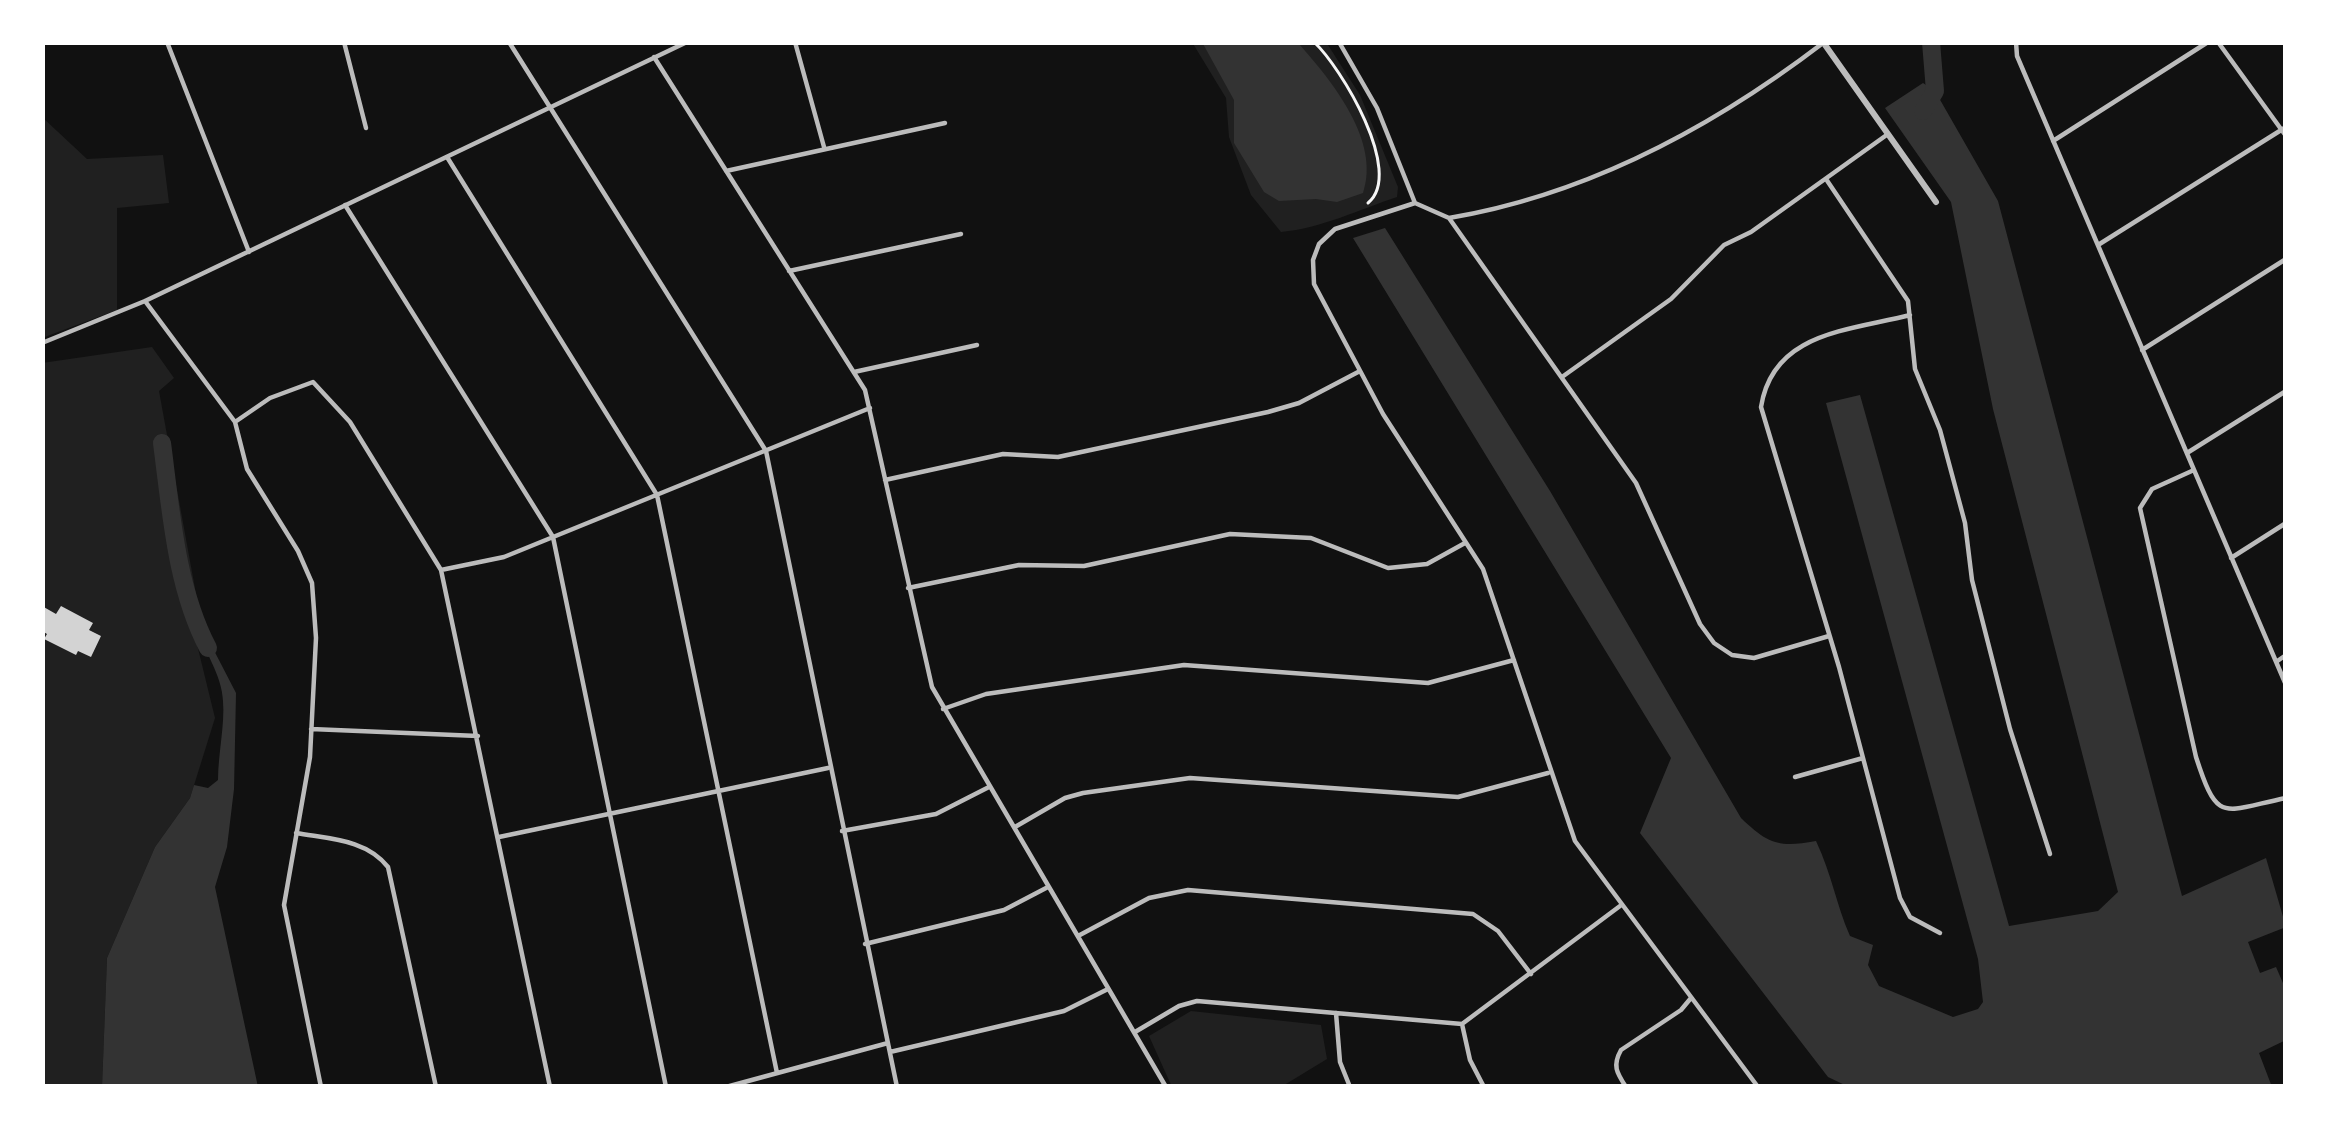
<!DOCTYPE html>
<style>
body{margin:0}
#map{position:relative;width:2328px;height:1129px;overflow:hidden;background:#111;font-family:Montserrat,sans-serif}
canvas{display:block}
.frame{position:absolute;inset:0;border:45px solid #fff;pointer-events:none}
</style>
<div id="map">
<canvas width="2328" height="1129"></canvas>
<div class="frame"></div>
</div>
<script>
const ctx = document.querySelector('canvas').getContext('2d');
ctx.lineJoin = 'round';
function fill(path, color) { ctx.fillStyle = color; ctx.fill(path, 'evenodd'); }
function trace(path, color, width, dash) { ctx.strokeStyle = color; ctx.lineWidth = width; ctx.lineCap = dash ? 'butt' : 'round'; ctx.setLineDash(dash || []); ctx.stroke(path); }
const green = new Path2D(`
 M1192 42H1326L1360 95 1398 187 1397 197C1358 210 1322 228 1281 232L1251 195 1229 137 1226 98Z
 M42 117 87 159 163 155 169 203 117 208V310L42 338Z
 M152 347 174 378 159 391 200 616 193 628 215 718 190 798 155 847 107 958 102 1087H42V363Z
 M1191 1011 1321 1025 1327 1059 1281 1087H1172L1149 1036Z`);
const water = new Path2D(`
 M1202 42 1299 44C1332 81 1381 141 1363 193L1337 202 1316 199 1279 201 1264 192 1234 143V100Z
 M1923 83 1935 91 1998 201 2182 896 2266 858 2286 927 2248 942 2260 973 2276 967 2286 990V1040L2259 1053 2272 1087H1849L1828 1077 1640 833 1671 758 1353 238 1385 228 1550 491 1741 818C1768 844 1779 848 1816 841 1832 875 1836 904 1850 936L1873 945 1868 965 1879 986 1953 1017 1978 1009 1983 1002 1978 959 1826 403 1860 395 2009 926 2098 911 2118 892 1993 409 1951 202 1885 108Z
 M196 626 206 635 236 693 234 789 227 847 215 887 258 1087H102L107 958 155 847 190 798 194 785 208 788 218 780C218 754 225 724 223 701 222 675 204 651 196 626Z`);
const river = new Path2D(`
 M1923 111 1935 91 1931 42
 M162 443C171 511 176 587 208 648`);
const building = new Path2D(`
 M42 606 56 614 61 606 93 623 89 630 101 636 91 657 78 651 76 655 44 639 47 634 42 631Z`);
const path = new Path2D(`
 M1314 42C1341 67 1405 173 1368 203`);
const minor = new Path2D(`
 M167 42 249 252
 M344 42 366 128
 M509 42 766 451 897 1087
 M795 42 824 147
 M1339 42 1377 108 1415 203 1449 218 1636 483 1700 624 1714 643 1732 655 1754 658 1829 636
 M2016 42 2017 56 2286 685
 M2218 42 2286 136
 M654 57 865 390 932 687 1166 1087
 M2053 141 2208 42
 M447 157 657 495 777 1073
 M726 171 945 123
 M1826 179 1908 301 1915 369 1940 430 1965 523 1972 580 2010 729 2050 854
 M1415 203 1335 229 1319 244 1313 260 1314 284 1383 414 1483 569 1575 841 1758 1087
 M345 205 553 537 666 1087
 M1449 218C1586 195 1713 127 1823 43
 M2098 245 2286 127
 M789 271 961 234
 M145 301 235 422 247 469 298 551 312 583 316 638 310 757 284 905 321 1087
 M1910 315C1848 331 1773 332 1761 407L1839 667 1900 898 1910 917 1940 933
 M42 343 145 301 687 42
 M2142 350 2286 259
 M854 372 977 345
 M1562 377 1671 299 1724 245 1751 232 1888 134
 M235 422 270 398 313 382 350 422 441 570 550 1087
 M2187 453 2286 391
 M2194 470 2152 489 2140 508 2196 757C2218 825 2222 811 2286 798
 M885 480 1003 454 1058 457 1268 412 1299 403 1360 371
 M2231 558 2286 523
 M441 570 504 557 870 408
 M908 588 1019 565 1084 566 1230 534 1311 538 1388 568 1427 564 1465 543
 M2276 662 2286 655
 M943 709 986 694 1184 665 1428 683 1514 660
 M311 729 478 736
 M1795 777 1863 758
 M1015 827 1065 798 1083 793 1190 778 1458 797 1548 773
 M842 831 936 814 989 787
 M296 833C329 839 366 839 388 867L436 1087
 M499 837 828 768
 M1078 936 1149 898 1188 890 1473 914 1498 931 1531 974
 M865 944 1004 910 1048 887
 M1336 1013 1340 1062 1350 1087
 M1462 1024 1470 1060 1484 1087
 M1135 1032 1179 1006 1197 1001 1462 1024 1620 906
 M890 1052 1064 1011 1108 989
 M726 1087 888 1043
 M1626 1087C1617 1073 1612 1066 1621 1050L1681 1010 1691 998`);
const tertiary = new Path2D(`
 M1823 42 1936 202`);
fill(green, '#202020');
fill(water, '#333');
trace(river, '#333', 18);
fill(building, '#d3d3d3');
trace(path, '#f5f5f5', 3);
trace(minor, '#bcbcbc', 4.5);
trace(tertiary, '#bcbcbc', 6);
</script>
